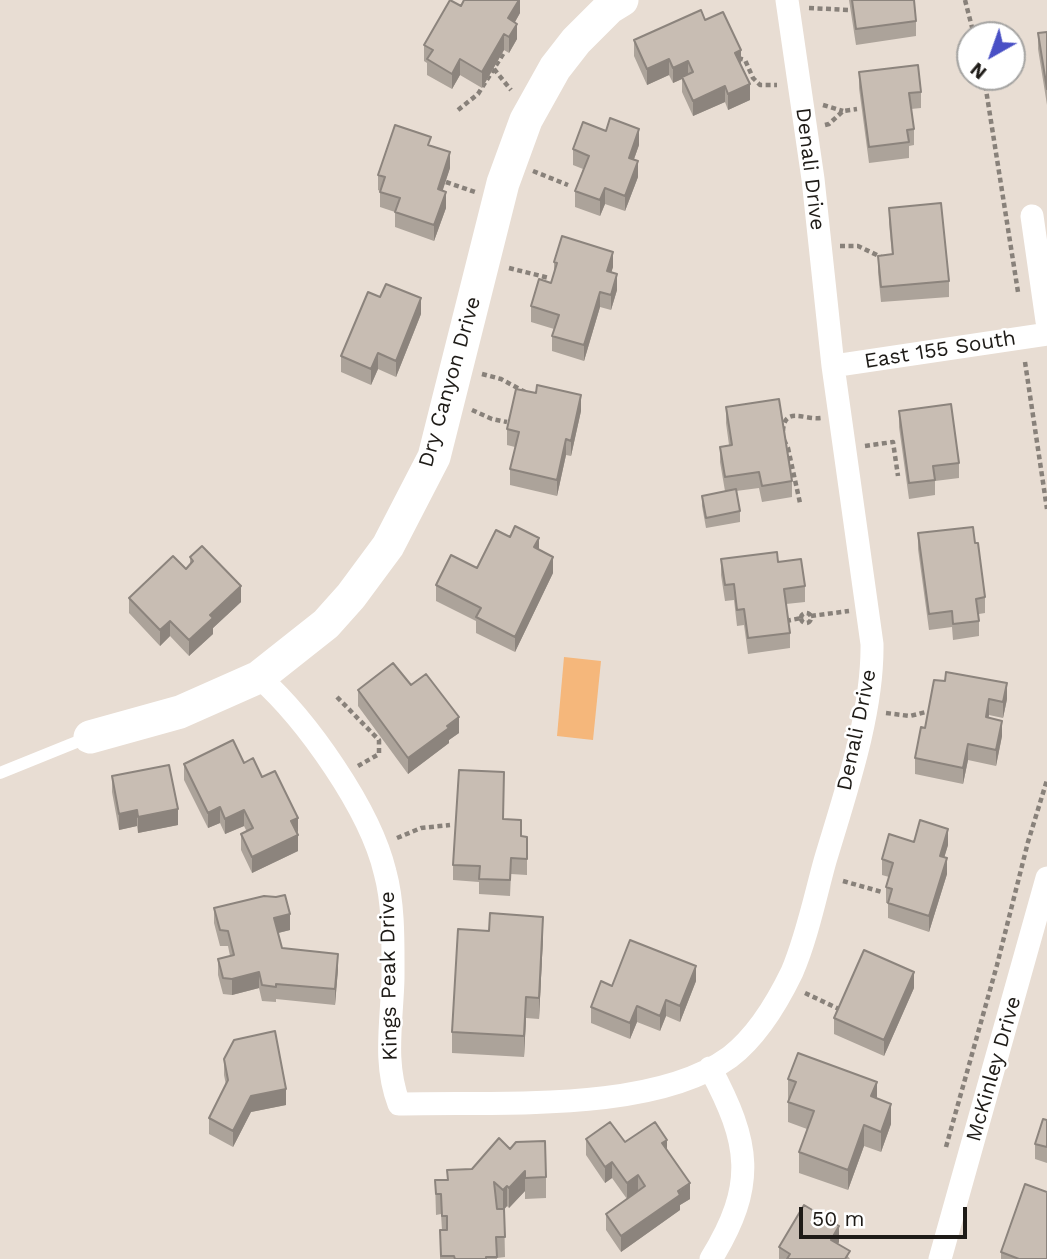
<!DOCTYPE html>
<style>
body{margin:0}
#map{position:relative;width:1047px;height:1259px;overflow:hidden;background:#e8ddd3;font-family:"Work Sans",sans-serif}
canvas{display:block}
.north{position:absolute;left:956px;top:21px;width:70px;height:70px;box-sizing:border-box;background:#fff;border:2px solid #a5a4a2;border-radius:50%;rotate:220deg;font-size:19px;font-weight:700;line-height:28px;text-align:center;color:#1e1b17}
.north::after{content:'';display:block;margin:auto;width:24px;height:32px;background:#4950c5;clip-path:polygon(50% 0,100% 100%,50% 72%,0 100%)}
.scale{position:absolute;left:799px;top:1207px;width:168px;height:32px;box-sizing:border-box;border:4px solid #1e1b17;border-top:0;padding-left:9px;font-size:21px;line-height:24px;white-space:nowrap;color:#1e1b17;-webkit-text-stroke:5px #fff;paint-order:stroke}
</style>
<div id="map">
<canvas width="1047" height="1259"></canvas>
<div class="north">N</div>
<div class="scale">50 m</div>
</div>
<script>
const ctx = document.querySelector('canvas').getContext('2d');
ctx.lineJoin = 'round';
function fill(path, color) { ctx.fillStyle = color; ctx.fill(path, 'evenodd'); }
function trace(path, color, width, dash) { ctx.strokeStyle = color; ctx.lineWidth = width; ctx.lineCap = dash ? 'butt' : 'round'; ctx.setLineDash(dash || []); ctx.stroke(path); }
function drawText(font, color, halo, rows, align = 'center') {
  ctx.font = font + ' "Work Sans",sans-serif'; ctx.lineWidth = 5; ctx.setLineDash([]); ctx.textBaseline = 'middle'; ctx.strokeStyle = halo; ctx.fillStyle = color; for (const [text, x, y, turn = 0] of rows) {
    ctx.save(); ctx.translate(x, y); ctx.rotate((+turn || 0) * Math.PI / 180); ctx.textAlign = isNaN(turn) ? turn : align; if (halo) ctx.strokeText(text, 0, 0); ctx.fillText(text, 0, 0); ctx.restore();
  }
}
const green = new Path2D(`
 M564 657 601 661 593 740 557 736Z`);
const path = new Path2D(`
 M965 0 974 35
 M809 8 850 10
 M738 58 745 60 753 78 760 85H777
 M494 69 511 90
 M984 77 1018 292
 M823 105 843 111
 M458 110 478 94 505 51
 M825 125 829 124 843 111 857 109
 M533 171 568 185
 M446 182 475 192
 M840 246H858L881 257
 M509 268 549 278
 M1025 362 1047 509
 M482 374 501 379 525 392
 M472 410 492 419 507 422
 M783 431C784 406 804 420 821 418
 M784 440 788 448 800 503
 M865 446 893 442 898 476
 M801 618a5 5 0 1 1 10 0a5 5 0 1 1-10 0Z
 M811 616 849 611
 M786 621 801 618
 M337 697 379 740V754L358 766
 M886 713 910 716 926 712
 M397 838 421 828 450 825
 M843 881 882 892
 M805 993 839 1009
 M946 1147 997 965 1028 842 1047 780`);
const lane = new Path2D(`
 M0 773 89 737`);
const street = new Path2D(`
 M1032 216 1047 321
 M833 366 1047 334
 M259 677C307 720 370 809 385 872 394 905 393 943 393 978 392 1021 383 1063 399 1104 494 1101 652 1114 730 1057 756 1037 778 1001 792 972 807 937 815 897 825 861 845 794 873 714 872 644L833 366 813 179 787 0
 M710 1068C750 1143 757 1184 711 1259
 M940 1259 1047 878`);
const secondary = new Path2D(`
 M90 737 180 712 259 677 326 624 351 596 388 546 434 457 503 183 526 120 555 68 576 41 609 8 622 0`);
const wall = new Path2D(`
 M520 0V13L515 22 517 39 509 53 504 50 482 88 460 75 452 89 427 75V63L424 61V45L461 6Z
 M849 0H914L916 21V36L856 45Z
 M705 20 741 65 750 100 728 110 725 102 693 116 682 92V79L673 83 669 75 647 85 634 56V40Z
 M1047 32V105L1038 49V33Z
 M859 72 921 92V108L911 109 914 129V145L909 146V158L869 163 859 88Z
 M639 145 634 159 638 177 625 211 605 204 600 216 575 207V191L583 169 573 165V149Z
 M431 146 450 168 442 191 446 208 434 241 395 227V212L380 207V191L378 190V175Z
 M889 208 949 281V297L881 302 878 272V256L892 255 889 223Z
 M554 262 613 267 611 272 617 290 611 310 600 307 584 361 552 351V336L554 329 531 322V306L551 283 554 274Z
 M421 314 396 377 378 369 371 385 341 372V356Z
 M726 407 792 481V497L762 502 759 488 736 491 740 511V522L706 528 702 506V496L725 491 720 462V447L729 445 726 423Z
 M581 411 571 456 566 455 557 496 510 485V469L515 447 507 445V429Z
 M899 411 959 463V478L935 481V495L909 499 899 427Z
 M918 533 975 543 985 597V613L979 614V636L953 640 952 627 929 630 918 549Z
 M510 537 539 550 553 573 515 652 476 633V621L436 601V585L477 568Z
 M190 557 241 602 213 628V634L189 656 170 636 160 646 129 613V598L186 569 190 565Z
 M721 559 778 562 805 586V602L786 604 790 633V648L748 654 744 625 737 626 734 600 725 601 721 575Z
 M934 680 1007 699 1003 718 989 715 988 718 1002 736 996 766 968 760 963 784 915 774V758L925 728Z
 M411 685 459 733 449 740V743L408 774 358 706V690Z
 M244 763 262 777 298 833V851L252 873 241 850V834L247 832 244 826 225 834 220 823 208 828 184 780V764Z
 M112 776 178 825 138 833 137 826 119 830 112 792Z
 M504 788 503 819 521 836 527 837V875L511 874 510 896 479 894V882L453 880V865Z
 M914 842 948 845 944 857 947 874 929 932 888 918V903H886V887L889 877 882 875V859Z
 M214 908 290 930 278 933 282 948 338 969 335 1005 276 999V1002L262 1001 259 988 232 995 223 994 218 975V959L230 956 228 946H220L214 923Z
 M489 931 543 937 539 1019 526 1018 524 1057 452 1053V1032Z
 M696 981 680 1022 666 1016 660 1031 637 1022 630 1039 591 1023V1007L612 986Z
 M914 988 884 1056 834 1034V1018Z
 M224 1059 286 1105 251 1112 233 1147 209 1134V1118L226 1085 224 1075Z
 M788 1079 877 1098 891 1124 881 1152 864 1146 848 1190 799 1173V1152L807 1129 788 1122Z
 M1047 1120V1163L1035 1159V1144Z
 M586 1139 625 1142 667 1151 690 1199 680 1205V1210L621 1252 606 1230V1214L627 1199 612 1178 605 1183 586 1155Z
 M472 1169 546 1177V1198L525 1199V1191L509 1208 507 1206 504 1209 505 1257 497 1258V1259H440V1230H442L441 1214 436 1215 435 1180H447Z
 M839 1242 838 1244 850 1259H779V1247Z
 M1001 1252 1047 1259H1001Z`);
const shadedWall = new Path2D(`
 M519 0H520V13L508 34V18Z
 M517 24V39L509 53V37Z
 M504 34V50L482 88V72Z
 M741 50V66L735 53Z
 M460 59V75L452 89V74Z
 M669 59V75L647 85V69Z
 M688 61V77H682V79L673 83V68Z
 M750 84V100L728 110V94Z
 M725 86V102L693 116V101Z
 M639 129V145L629 173V158Z
 M450 152V168L438 205V189Z
 M638 161V177L625 211V196Z
 M605 188V204L600 216V200Z
 M446 192V208L434 241V225Z
 M613 252V267L607 287V271Z
 M617 274V290L611 310V295Z
 M600 292V307L584 361V345Z
 M421 298V314L396 377V361Z
 M378 353V369L371 385V369Z
 M581 395V411L571 456V441Z
 M566 439V455L557 496V480Z
 M539 538V554L534 547Z
 M553 557V573L515 652V637Z
 M241 586V602L213 628V634L189 656V640L210 615Z
 M170 621V636L160 646V630Z
 M1007 683V699L1003 718V702Z
 M989 699V715L986 733V717Z
 M459 717V733L449 740V743L408 774V758Z
 M1002 721V736L996 766V750Z
 M968 744V760L963 784V768Z
 M220 807V823L208 828V813Z
 M178 809V825L138 833V817Z
 M137 810V826L119 830V814Z
 M244 810V826L225 834V819Z
 M298 818V833L291 821Z
 M948 829V845L940 872V856Z
 M298 835V851L252 873V857Z
 M947 858V874L929 932V916Z
 M290 914V930L274 934V918Z
 M543 917V937L539 1019V998Z
 M338 954V969L335 1005V989Z
 M696 966V981L680 1022V1006Z
 M259 972V988L232 995V979Z
 M914 972V988L884 1056V1040Z
 M526 997V1018L524 1057V1036Z
 M666 1000V1016L660 1031V1016Z
 M637 1006V1022L630 1039V1023Z
 M877 1082V1102L871 1096Z
 M286 1089V1105L251 1112 233 1147V1131L251 1096Z
 M891 1104V1124L881 1152V1132Z
 M864 1125V1146L848 1190V1170Z
 M667 1140V1155L662 1143Z
 M612 1162V1178L605 1183V1167Z
 M525 1171V1191L509 1208V1188Z
 M638 1175V1191L627 1199V1183Z
 M690 1183V1199L680 1205V1210L621 1252V1236Z
 M507 1186V1206L503 1211V1190Z
 M839 1226V1242L831 1256V1240Z`);
const building = new Path2D(`
 M450 0 461 6 464 0H519L508 18 517 24 509 37 504 34 482 72 460 59 452 74 427 59 433 50 424 45Z
 M852 0H914L916 21 856 29Z
 M701 10 705 20 723 12 741 50 735 53 750 84 728 94 725 86 693 101 682 77 693 72 688 61 673 68 669 59 647 69 634 40Z
 M1047 32V89L1038 33Z
 M918 65 921 92 909 93 914 129 907 130 909 142 869 147 859 72Z
 M610 118 639 129 629 158 638 161 625 196 605 188 600 200 575 191 589 156 573 149 583 122 606 131Z
 M395 125 431 137 428 145 450 152 438 189 446 192 434 225 395 212 400 198 380 192 385 177 378 175Z
 M941 203 949 281 881 287 878 256 893 254 889 208Z
 M562 236 613 252 607 271 617 274 611 295 600 292 584 345 552 336 559 315 531 306 539 279 551 283 557 263 554 262Z
 M386 284 421 298 396 361 378 353 371 369 341 356 368 292 380 297Z
 M537 385 581 395 571 441 566 439 557 480 510 469 519 432 507 429 516 389 536 393Z
 M779 399 792 481 762 486 759 472 725 477 720 447 732 445 726 407Z
 M951 404 959 463 933 466 935 480 909 483 899 411Z
 M736 489 740 511 706 518 702 496Z
 M515 526 539 538 534 547 553 557 515 637 476 617 481 608 436 585 451 555 477 568 496 530 510 537Z
 M973 527 975 543H978L985 597 976 599 979 621 953 624 952 611 929 614 918 533Z
 M202 546 241 586 210 615 213 618 189 640 170 621 160 630 129 598 173 556 186 569 193 561 190 557Z
 M777 552 778 562 801 559 805 586 784 589 790 633 748 638 744 609 737 610 734 584 725 585 721 559Z
 M393 663 411 685 426 674 459 717 447 726 449 728 408 758 358 690Z
 M946 672 1007 683 1003 702 989 699 986 717 1002 721 996 750 968 744 963 768 915 758 921 727 925 728 934 680 945 681Z
 M233 740 244 763 253 758 262 777 275 771 298 818 291 821 298 835 252 857 241 834 253 828 244 810 225 819 220 807 208 813 184 764Z
 M169 765 178 809 138 817 137 810 119 814 112 776Z
 M459 770 504 772 503 819 521 820V836L527 837V859L511 858 510 880 479 879 480 866 453 865Z
 M920 820 948 829 940 856 947 858 929 916 888 903 892 889 886 887 893 863 882 859 889 834 914 842Z
 M285 895 290 914 274 918 282 948 338 954 335 989 276 984V987L262 985 259 972 232 979 223 978 218 959 234 955 228 931 220 930 214 908 264 896 276 897Z
 M490 913 543 917 539 998 526 997 524 1036 452 1032 458 929 489 931Z
 M630 940 696 966 680 1006 666 1000 660 1016 637 1006 630 1023 591 1007 601 981 612 986Z
 M864 950 914 972 884 1040 834 1018Z
 M275 1031 286 1089 251 1096 233 1131 209 1118 228 1080 224 1059 234 1040Z
 M798 1053 877 1082 871 1096 891 1104 881 1132 864 1125 848 1170 799 1152 814 1111 788 1102 796 1082 788 1079Z
 M1043 1119 1047 1120V1147L1035 1144Z
 M610 1122 625 1142 655 1122 667 1140 662 1143 690 1183 678 1191 680 1195 621 1236 606 1214 645 1186 638 1175 627 1183 612 1162 605 1167 586 1139Z
 M499 1138 510 1149 516 1142 545 1141 546 1177 525 1178V1171L509 1188 507 1186 503 1190 494 1182 497 1209H504L505 1237H496L497 1257H486V1259H455L454 1256H441L440 1230H447V1216H442L441 1194H436L435 1180H448L447 1170 472 1169Z
 M1025 1184 1047 1192V1259H1019L1001 1252Z
 M804 1205 839 1226 831 1240 850 1251 845 1259H787L790 1254 779 1247Z`);
const streetNames = [
 ["Denali Drive",810,169,83],
 ["East 155 South",940,350,-9],
 ["Dry Canyon Drive",450,382,-74],
 ["Denali Drive",857,730,-78],
 ["Kings Peak Drive",389,976,-91],
 ["McKinley Drive",994,1069,-74]
];
fill(green, '#f5b77b');
trace(path, '#88817a', 4.5, [5, 3.5]);
trace(lane, '#fff', 12);
trace(street, '#fff', 23);
trace(secondary, '#fff', 33);
fill(wall, '#aca39a');
fill(shadedWall, '#8c847d');
fill(building, '#c8bdb3');
trace(building, '#8c847d', 2);
drawText('21px', '#1e1b17', '#fff', streetNames);
</script>
